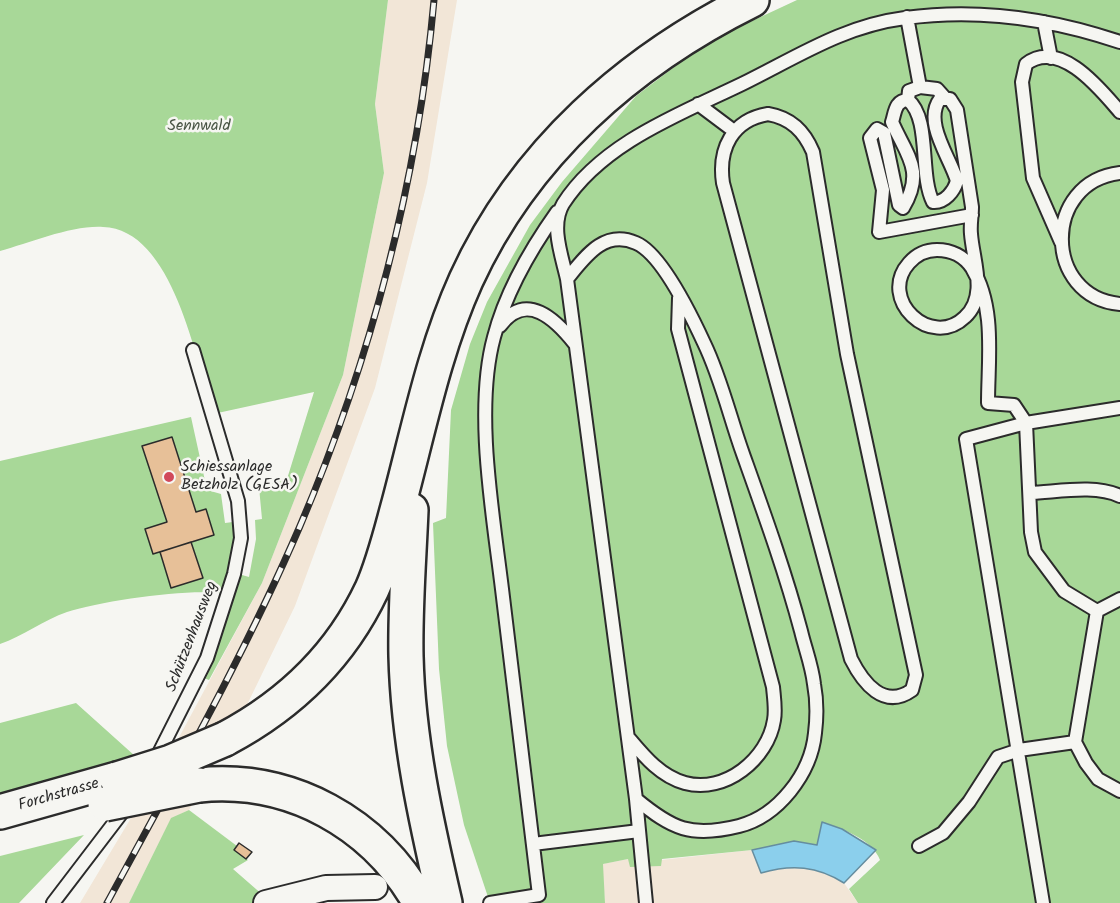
<!DOCTYPE html>
<meta charset="utf-8">
<style>
body{margin:0}
canvas{display:block;background:#f6f6f2}
</style>
<canvas width="1120" height="903"></canvas>
<script>
const ctx = document.querySelector('canvas').getContext('2d');
ctx.lineJoin = 'round';
function fill(path, color) { ctx.fillStyle = color; ctx.fill(path, 'evenodd'); }
function trace(path, color, width, dash) { ctx.strokeStyle = color; ctx.lineWidth = width; ctx.lineCap = dash ? 'butt' : 'round'; ctx.setLineDash(dash || []); ctx.stroke(path); }
function drawText(font, color, halo, rows, align = 'center') {
  ctx.font = font + ' Kalam,sans-serif'; ctx.lineWidth = 5; ctx.setLineDash([]); ctx.textBaseline = 'middle'; ctx.strokeStyle = halo; ctx.fillStyle = color; for (const [text, x, y, turn = 0] of rows) {
    ctx.save(); ctx.translate(x, y); ctx.rotate((+turn || 0) * Math.PI / 180); ctx.textAlign = isNaN(turn) ? turn : align; if (halo) ctx.strokeText(text, 0, 0); ctx.fillText(text, 0, 0); ctx.restore();
  }
}
const built = new Path2D(`
 M388 0H457L427 183 375 388 295 606 244 711 189 810 171 819 129 903H80L176 743 262 583 343 375 384 173 375 104Z
 M752 850 761 873 781 867 817 869 844 883 858 903H605L602 864 628 859 643 866 661 865V860Z`);
const green = new Path2D(`
 M0 0H388L375 104 384 173 343 375 262 583 209 680 199 676 228 594 219 593C184 589 101 601 67 612 44 620 23 636 0 644V461L191 417 207 490 221 494 225 523 241 521 235 573 249 577 256 539 255 520 262 519 259 487 287 479 314 392 213 414C196 360 173 229 103 227 72 225 30 243 0 251Z
 M797 0H1120V903H858L849 889 880 860C872 839 842 829 822 822L817 845 794 841 752 850 662 859 661 866 630 867 628 859 603 864 605 903H490L464 825 447 746 439 669 433 523 446 518 451 410 470 344 487 302 530 225 562 182 636 96 707 42Z
 M76 703 135 756 37 789 0 798V723Z
 M189 810 237 846 234 850 248 860 233 869 272 903H129L171 818Z
 M84 835 19 903H0V856Z`);
const water = new Path2D(`
 M822 822 842 829 876 850 844 883C817 866 792 864 761 873L752 850 794 841 817 845Z`);
const building = new Path2D(`
 M172 437 196 512 206 509 214 535 153 554 145 529 167 522 142 446Z
 M191 542 203 578 171 588 160 552Z
 M239 843 252 852 246 859 234 850Z`);
const service = new Path2D(`
 M907 17 920 87
 M1044 22 1051 58
 M908 100 909 91 920 87 937 89 945 98
 M698 104 734 131
 M768 114C791 118 804 131 813 152L847 354 916 675 912 690C884 710 863 683 851 659L723 183C718 149 732 120 768 114Z
 M1120 173C1042 182 1043 297 1120 304
 M972 215 879 232 883 190 870 138 877 129 884 133 899 205 903 208C925 171 907 156 892 122 895 113 895 100 908 100 931 119 919 175 933 202 945 203 954 191 957 181 950 157 923 122 940 99H950L957 110 972 207C972 216 970 225 971 234 973 261 988 296 965 317 931 350 877 299 909 263 916 255 926 250 937 250 951 250 964 256 972 268 996 307 988 360 988 403L1014 405 1026 423 1031 532 1035 552 1064 591 1097 611 1120 599
 M1061 242 1033 178 1022 82 1026 64C1060 38 1101 90 1120 112
 M567 279C585 257 604 229 636 243 662 254 692 317 704 343 721 378 730 418 743 454 764 513 785 571 801 631 805 648 812 666 814 684 817 700 817 717 815 733 811 774 778 816 739 826 691 838 672 829 636 799
 M500 326C526 290 556 320 575 344
 M1030 493C1057 492 1095 484 1120 496
 M1097 611 1075 742 1086 763 1098 779 1120 791
 M628 737C644 756 660 776 685 783 725 794 768 759 774 720 776 710 774 698 773 687L678 329 679 298
 M155 761 207 658 234 574 241 538 238 501 193 350
 M533 844 639 831
 M919 846 943 833 969 802 998 757 1019 750 1075 742
 M53 903 127 806
 M490 903 539 895C527 793 514 691 502 589 493 514 474 410 494 337 506 291 530 250 557 212
 M646 903 636 799 567 279C562 256 550 226 563 204 602 143 680 114 742 84 797 57 843 26 905 18 977 8 1052 19 1120 42
 M1043 903 966 439 1026 423 1120 408`);
const minor = new Path2D(`
 M266 903 326 888 375 887`);
const trunk = new Path2D(`
 M0 812 117 779`);
const motorway = new Path2D(`
 M411 510C409 559 405 607 406 656 408 740 426 821 445 903
 M225 739C289 705 341 655 372 589 384 562 391 532 399 503 419 428 434 351 466 280 524 153 629 61 752 0
 M199 785C291 776 375 823 420 903`);
const rail = new Path2D(`
 M107 903C174 779 244 656 300 526 371 360 418 180 434 0`);
const motorwayBridge = new Path2D(`
 M117 779 171 762 225 739
 M105 804 199 785`);
const markers = [
 [169,477,6,"#d1495b"]
];
const parkNames = [
 ["Sennwald",199,127]
];
const poiNames = [
 ["Schiessanlage",181,468],
 ["Betzholz (GESA)",181,486]
];
const streetNames = [
 ["Schützenhausweg",193,637,-69],
 ["Forchstrasse",59,796,-16]
];
fill(built, '#f2e6d7');
fill(green, '#a8d898');
fill(water, '#8bcfec');
trace(water, '#658d9f', 1.5);
fill(building, '#e7c098');
trace(building, '#2b2b2b', 1.5);
trace(service, '#2b2b2b', 16);
trace(minor, '#2b2b2b', 28);
trace(trunk, '#2b2b2b', 38);
trace(motorway, '#2b2b2b', 38);
trace(service, '#f6f6f2', 12);
trace(minor, '#f6f6f2', 24);
trace(trunk, '#f6f6f2', 33);
trace(motorway, '#f6f6f2', 33);
trace(rail, '#2b2b2b', 7);
trace(rail, '#f6f6f2', 4.5, [14]);
trace(motorwayBridge, '#2b2b2b', 38, []);
trace(motorwayBridge, '#f6f6f2', 33);
for (const [x, y, r, color] of markers) { const dot = new Path2D(); dot.arc(x, y, r, 0, 2 * Math.PI); ctx.fillStyle = color; ctx.fill(dot); trace(dot, '#f6f6f2', 2); }
drawText('16px', '#4a5646', '#f6f6f2', parkNames);
drawText('16px', '#2b2b2b', '#f6f6f2', poiNames, 'left');
drawText('16px', '#2b2b2b', '#f6f6f2', streetNames);
</script>
